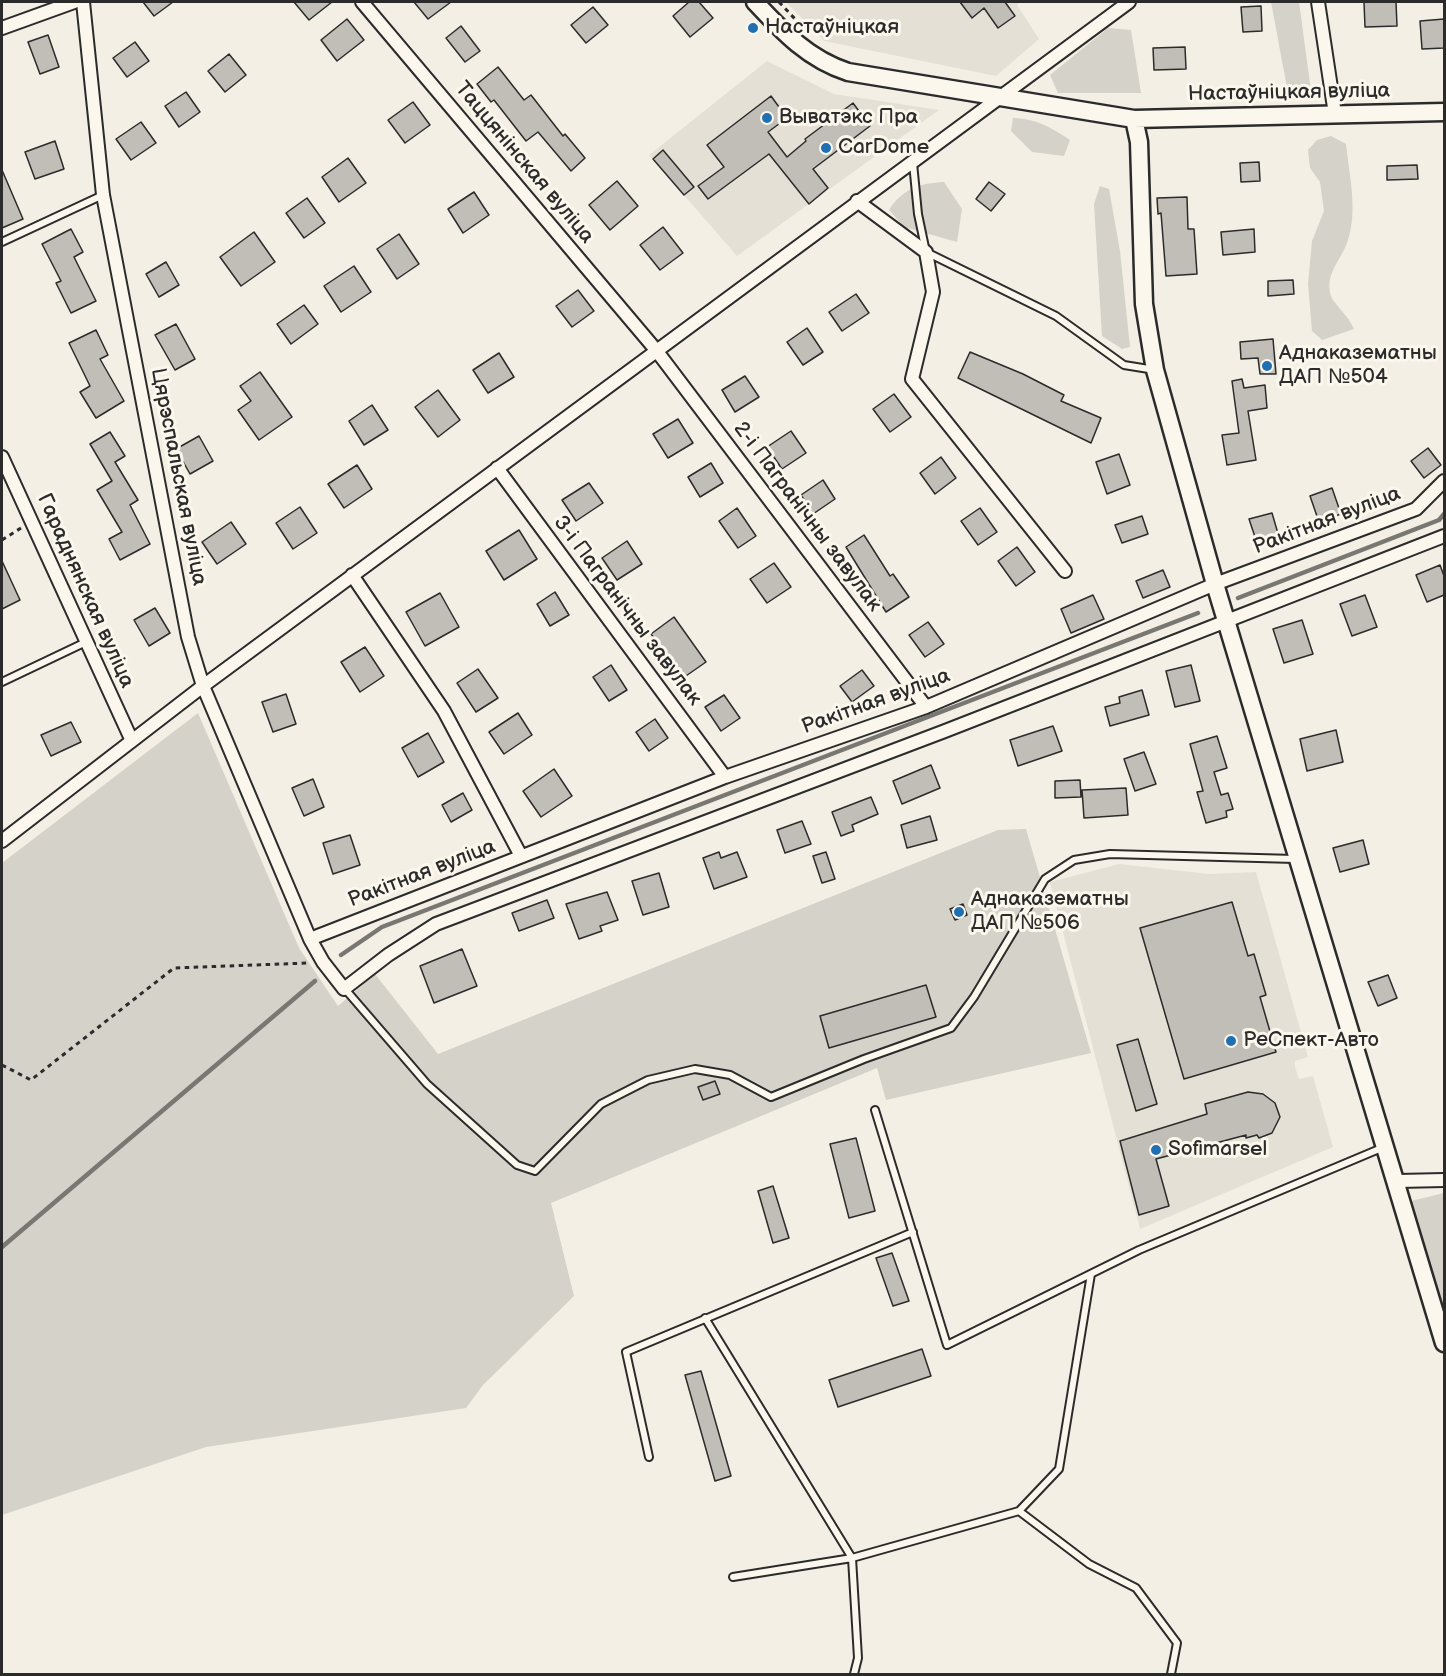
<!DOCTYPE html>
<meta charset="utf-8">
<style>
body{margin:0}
#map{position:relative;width:1446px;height:1676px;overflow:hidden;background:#f3efe4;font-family:"Balsamiq Sans",sans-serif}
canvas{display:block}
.frame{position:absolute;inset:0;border:3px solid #2b2b2b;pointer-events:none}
</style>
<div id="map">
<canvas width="1446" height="1676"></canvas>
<div class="frame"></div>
</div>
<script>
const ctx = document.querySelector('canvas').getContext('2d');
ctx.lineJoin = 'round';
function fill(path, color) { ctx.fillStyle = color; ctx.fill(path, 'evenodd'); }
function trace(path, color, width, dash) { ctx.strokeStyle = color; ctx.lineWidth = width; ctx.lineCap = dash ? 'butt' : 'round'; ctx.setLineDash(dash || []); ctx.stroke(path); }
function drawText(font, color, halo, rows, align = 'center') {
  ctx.font = font + ' "Balsamiq Sans",sans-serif'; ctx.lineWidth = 6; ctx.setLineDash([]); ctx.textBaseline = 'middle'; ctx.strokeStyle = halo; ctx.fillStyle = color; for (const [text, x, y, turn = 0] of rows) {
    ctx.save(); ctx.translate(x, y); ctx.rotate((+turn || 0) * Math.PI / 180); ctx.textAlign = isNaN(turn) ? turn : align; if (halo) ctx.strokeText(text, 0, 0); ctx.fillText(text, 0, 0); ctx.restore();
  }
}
const built = new Path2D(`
 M786 2H1021L1017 5 1039 39 996 76 824 41Z
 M767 61 834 94 939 110 737 256 649 155Z
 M1119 864 1209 874 1256 872 1308 1057 1295 1061V1067L1299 1079 1313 1076 1333 1147 1140 1229 1050 882Z`);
const green = new Path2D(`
 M1271 2H1299L1311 91 1288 93Z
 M1108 28 1131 30 1141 93H1058L1050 75Z
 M1013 118C1035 118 1052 128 1070 140L1064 156 1032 152 1011 131Z
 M1331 136 1346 144C1349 174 1358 210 1348 240 1342 260 1324 273 1331 296 1333 303 1349 316 1354 329L1322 340 1312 331 1308 284 1312 241 1324 211 1320 182 1310 168 1308 150 1317 140Z
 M944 182 962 209 957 242 904 227 889 210C902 189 920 183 944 182Z
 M1100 186 1109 189 1120 251 1130 347 1122 349 1102 336 1094 204Z
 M198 713 299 948 338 1006 375 974 438 1054 998 830 1026 829 1091 1053 886 1100 877 1068 551 1203 574 1296 483 1385 466 1408 206 1447 2 1515V863Z
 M1444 1193V1310L1411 1201Z`);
const stream = new Path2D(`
 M1238 598 1439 520 1444 514
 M341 955 382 927 1198 613
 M2 1247 315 981`);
const building = new Path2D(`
 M143 2H173L154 16Z
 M294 2H332L309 20Z
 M414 2H451L428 19Z
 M689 2H699L713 18 690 37 673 16Z
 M960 2H1005L1015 16 998 28 984 8 972 18Z
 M1364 2H1396L1397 26 1365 27Z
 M1261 6 1262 31 1243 32 1241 7Z
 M593 7 608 25 586 43 571 25Z
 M347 19 364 40 337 61 321 40Z
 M1444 19V48L1422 49 1420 21Z
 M461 26 480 51 465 62 446 38Z
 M48 35 59 67 40 74 28 42Z
 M135 42 149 61 127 77 113 58Z
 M1185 47 1186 69 1154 70 1153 48Z
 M229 54 246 75 225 92 208 71Z
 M498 67 524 100 531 95 563 136 565 134 585 158 571 171 538 132 526 141 494 100 491 102 477 84Z
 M186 92 200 112 179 127 165 106Z
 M771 96 787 118 768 132 787 157 806 141 805 139 853 103 870 126 813 169 828 188 809 204 769 154 708 199 698 186 724 167 707 145Z
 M413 102 430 125 405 143 388 120Z
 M141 122 156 143 131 160 116 139Z
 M55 141 64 169 35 179 25 152Z
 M663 150 694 187 684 195 653 159Z
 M348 158 366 183 339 202 322 177Z
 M1259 162 1260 181 1241 182 1240 163Z
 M1417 165 1418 179 1387 180V166Z
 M2 170 23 219 2 228Z
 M617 181 638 206 610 230 589 205Z
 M989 182 1005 194 991 211 976 199Z
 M474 192 489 215 463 233 448 209Z
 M1187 197 1188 229H1194L1197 274 1166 276 1161 213 1158 214 1157 198Z
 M307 198 325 223 304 238 286 213Z
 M663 227 683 253 660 270 640 245Z
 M71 229 83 252 74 257 96 301 71 313 56 283 61 281 42 244Z
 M1254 229 1255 252 1223 255 1221 232Z
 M254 232 275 262 241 286 220 257Z
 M399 234 419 264 397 279 377 249Z
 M166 262 179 285 159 297 146 274Z
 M354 266 371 292 341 312 324 286Z
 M1293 280 1294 294 1268 296V281Z
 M578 290 594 311 572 327 556 306Z
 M856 294 869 313 842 331 829 312Z
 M304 305 318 324 291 344 277 324Z
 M176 324 195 359 175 370 155 335Z
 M807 328 823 352 803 365 787 342Z
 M96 330 108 355 100 359 124 401 96 418 80 392 90 386 69 343Z
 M1273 339 1276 374H1260L1258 358 1241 359 1240 342Z
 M970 352 1023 374 1064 395 1061 401 1101 418 1091 443 958 378Z
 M499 353 514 377 488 393 473 370Z
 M260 372 292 417 259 440 238 410 251 401 240 386Z
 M745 376 759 397 735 412 722 390Z
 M1242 379 1244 388 1265 385 1267 408 1248 411 1256 460 1227 465 1222 435 1239 433 1232 381Z
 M438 390 460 420 438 437 415 407Z
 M894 394 911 417 890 432 873 409Z
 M372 405 388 430 364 445 349 421Z
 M678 419 693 443 668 458 653 434Z
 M791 431 806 453 782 469 767 447Z
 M110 432 125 456 115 462 138 500 130 505 150 544 120 560 109 539 122 532 97 490 112 481 90 444Z
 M199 436 213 461 190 474 176 449Z
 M1428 448 1441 465 1424 478 1411 461Z
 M1119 454 1130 485 1107 494 1096 462Z
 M941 457 956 478 935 494 920 473Z
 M711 463 723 483 700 497 688 477Z
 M357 465 372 489 344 508 328 484Z
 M823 480 835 499 813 514 801 495Z
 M589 483 603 503 576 521 562 500Z
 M1332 488 1341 514 1319 522 1310 496Z
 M300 507 317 533 293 549 276 523Z
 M737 508 756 536 738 548 719 521Z
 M980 508 997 532 978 545 961 521Z
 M1272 513 1279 537 1257 543 1249 519Z
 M1142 516 1148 534 1122 543 1115 525Z
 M231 522 246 544 217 564 202 542Z
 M519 530 537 559 504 580 486 551Z
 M864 535 890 576 893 574 909 597 886 612 846 547Z
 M627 541 642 564 617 580 602 558Z
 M1017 547 1035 572 1016 586 998 561Z
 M2 561 20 600 2 609Z
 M774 563 791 587 767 603 750 579Z
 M1440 565 1444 576V595L1427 602 1416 575Z
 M1163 570 1170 587 1143 598 1136 581Z
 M555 592 569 615 550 626 537 604Z
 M440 593 459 627 425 646 406 612Z
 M1093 595 1104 619 1071 633 1061 609Z
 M1365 595 1377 627 1352 636 1340 604Z
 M155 608 170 633 149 646 134 620Z
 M674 617 706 662 683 678 651 634Z
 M1302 620 1313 654 1284 663 1273 629Z
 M928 622 944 644 925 657 909 635Z
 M365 647 384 676 360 692 341 662Z
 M611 665 627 690 609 701 593 677Z
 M1191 665 1200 701 1175 707 1166 671Z
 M478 669 498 698 476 712 457 683Z
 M862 670 874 686 852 702 840 686Z
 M1142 690 1149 715 1110 726 1105 707 1120 703 1119 697Z
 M286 694 296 724 273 732 262 702Z
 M724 695 740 718 721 731 705 707Z
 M518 713 532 735 504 754 489 732Z
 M655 719 668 738 649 751 636 732Z
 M71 722 81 742 51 756 41 735Z
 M1053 726 1062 751 1018 766 1010 740Z
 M1336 730 1343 762 1307 771 1300 739Z
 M428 733 444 762 418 777 402 748Z
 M1217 736 1227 768 1214 772 1221 795 1228 793 1233 809 1226 811 1227 817 1206 823 1197 792 1203 791 1190 744Z
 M1144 752 1156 784 1135 791 1124 759Z
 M931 765 940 788 902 804 893 781Z
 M554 769 572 796 541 817 523 791Z
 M313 779 324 807 304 816 292 788Z
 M1080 780 1081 797 1055 798V781Z
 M1126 788 1128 815 1084 818 1082 790Z
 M463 793 472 810 451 822 442 805Z
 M871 797 878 814 852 825 854 831 841 836 832 812Z
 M930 816 937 840 907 848 901 825Z
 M802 821 811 844 785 853 777 830Z
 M350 835 360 865 333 874 323 843Z
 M1363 840 1369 864 1340 872 1333 848Z
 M719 852 721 858 737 852 747 877 714 889 703 858Z
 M826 852 835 879 822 883 813 856Z
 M659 873 669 907 643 915 632 881Z
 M607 892 618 920 600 926 602 931 579 939 566 904Z
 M547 900 554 918 519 931 512 913Z
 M1232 902 1248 956 1254 954 1266 995 1260 997 1276 1052 1184 1079 1140 928Z
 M963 904 967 915 955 920 950 909Z
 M462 949 477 986 434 1003 420 966Z
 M1388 975 1397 998 1378 1006 1368 982Z
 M926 985 936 1017 829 1048 820 1016Z
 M1138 1039 1157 1104 1136 1111 1117 1045Z
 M715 1081 720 1094 703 1100 698 1087Z
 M1248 1092 1263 1094 1275 1103 1280 1117 1272 1133 1259 1138 1257 1135 1246 1138V1135L1156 1159 1169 1206 1139 1215 1120 1141 1207 1114 1205 1104Z
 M856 1138 875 1211 849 1218 830 1144Z
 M773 1186 789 1238 773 1243 758 1191Z
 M892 1253 909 1301 893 1306 876 1258Z
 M922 1349 931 1376 838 1407 829 1380Z
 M701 1371 731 1476 715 1481 685 1375Z`);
const path = new Path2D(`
 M779 2 795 19
 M2 540 21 528
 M2 1065 31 1080 174 968 308 963`);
const lane = new Path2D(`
 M913 163 918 214 926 252 1056 316 1124 365 1155 370
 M2 242 103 195
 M2 682 86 642
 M345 989 427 1084 517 1165 535 1171 601 1104 648 1080 695 1069 730 1075 771 1097 864 1059 951 1028 974 997 1045 879 1074 860 1110 854 1295 859
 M875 1110 947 1345 1139 1250 1384 1147
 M705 1318 852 1558 1019 1511 1059 1469 1091 1274
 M649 1457 626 1352 913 1232
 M1019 1511 1089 1564 1136 1588 1177 1643 1171 1674
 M733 1577 852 1558 858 1658 854 1674`);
const street = new Path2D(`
 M83 2 103 195 188 637 203 686 310 939 323 962 344 989 388 955 436 924 945 731 1444 536
 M362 2 656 350 926 707
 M1318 2 1335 114
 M2 28 74 2
 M857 201 926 252 933 292 912 379 1065 571
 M2 457 132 741
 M497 468 725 777
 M352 575 444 711 521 856
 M2 841 203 686 1129 2
 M310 939 725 777 926 707 1215 584 1416 509 1444 481
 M1398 1181 1444 1180`);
const secondary = new Path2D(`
 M755 2C783 32 808 59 848 72L1134 119 1444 112
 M1134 119 1139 142 1144 304 1155 370 1215 584 1444 1343`);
const markers = [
 [753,28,6,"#1f6fb2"],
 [767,118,6,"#1f6fb2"],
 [826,148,6,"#1f6fb2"],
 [1267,366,6,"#1f6fb2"],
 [959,912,6,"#1f6fb2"],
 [1231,1041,6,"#1f6fb2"],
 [1156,1150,6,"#1f6fb2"]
];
const poiNames = [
 ["Настаўніцкая",765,28],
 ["Выватэкс Пра",779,118],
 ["CarDome",838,148],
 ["Аднаказематны",1279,354],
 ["ДАП №504",1279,378],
 ["Аднаказематны",971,900],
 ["ДАП №506",971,924],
 ["РеСпект-Авто",1243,1041],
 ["Sofimarsel",1168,1150]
];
const streetNames = [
 ["Настаўніцкая вуліца",1289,93,-1],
 ["Таццянінская вуліца",524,163,50],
 ["Цярэспальская вуліца",178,477,79],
 ["2-і Пагранічны завулак",807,517,53],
 ["Ракітная вуліца",1327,521,-21],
 ["Гараднянская вуліца",85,591,66],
 ["3-і Пагранічны завулак",627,611,53],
 ["Ракітная вуліца",876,702,-20],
 ["Ракітная вуліца",422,874,-21]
];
fill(built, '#e4e0d6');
fill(green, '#d5d2c9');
trace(stream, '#787772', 4.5);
fill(building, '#c0beb6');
trace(building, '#2b2b2b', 1.5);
trace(lane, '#2b2b2b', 10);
trace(street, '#2b2b2b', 16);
trace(secondary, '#2b2b2b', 21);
trace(path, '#2b2b2b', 3, [4.5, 4.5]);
trace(lane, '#fbf7ec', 6);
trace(street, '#fbf7ec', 12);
trace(secondary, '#fbf7ec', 16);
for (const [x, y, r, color] of markers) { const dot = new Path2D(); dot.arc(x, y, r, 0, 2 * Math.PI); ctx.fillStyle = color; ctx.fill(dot); trace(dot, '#fbf7ec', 2); }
drawText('21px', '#2b2b2b', '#fbf7ec', poiNames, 'left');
drawText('21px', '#2b2b2b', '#fbf7ec', streetNames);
</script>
